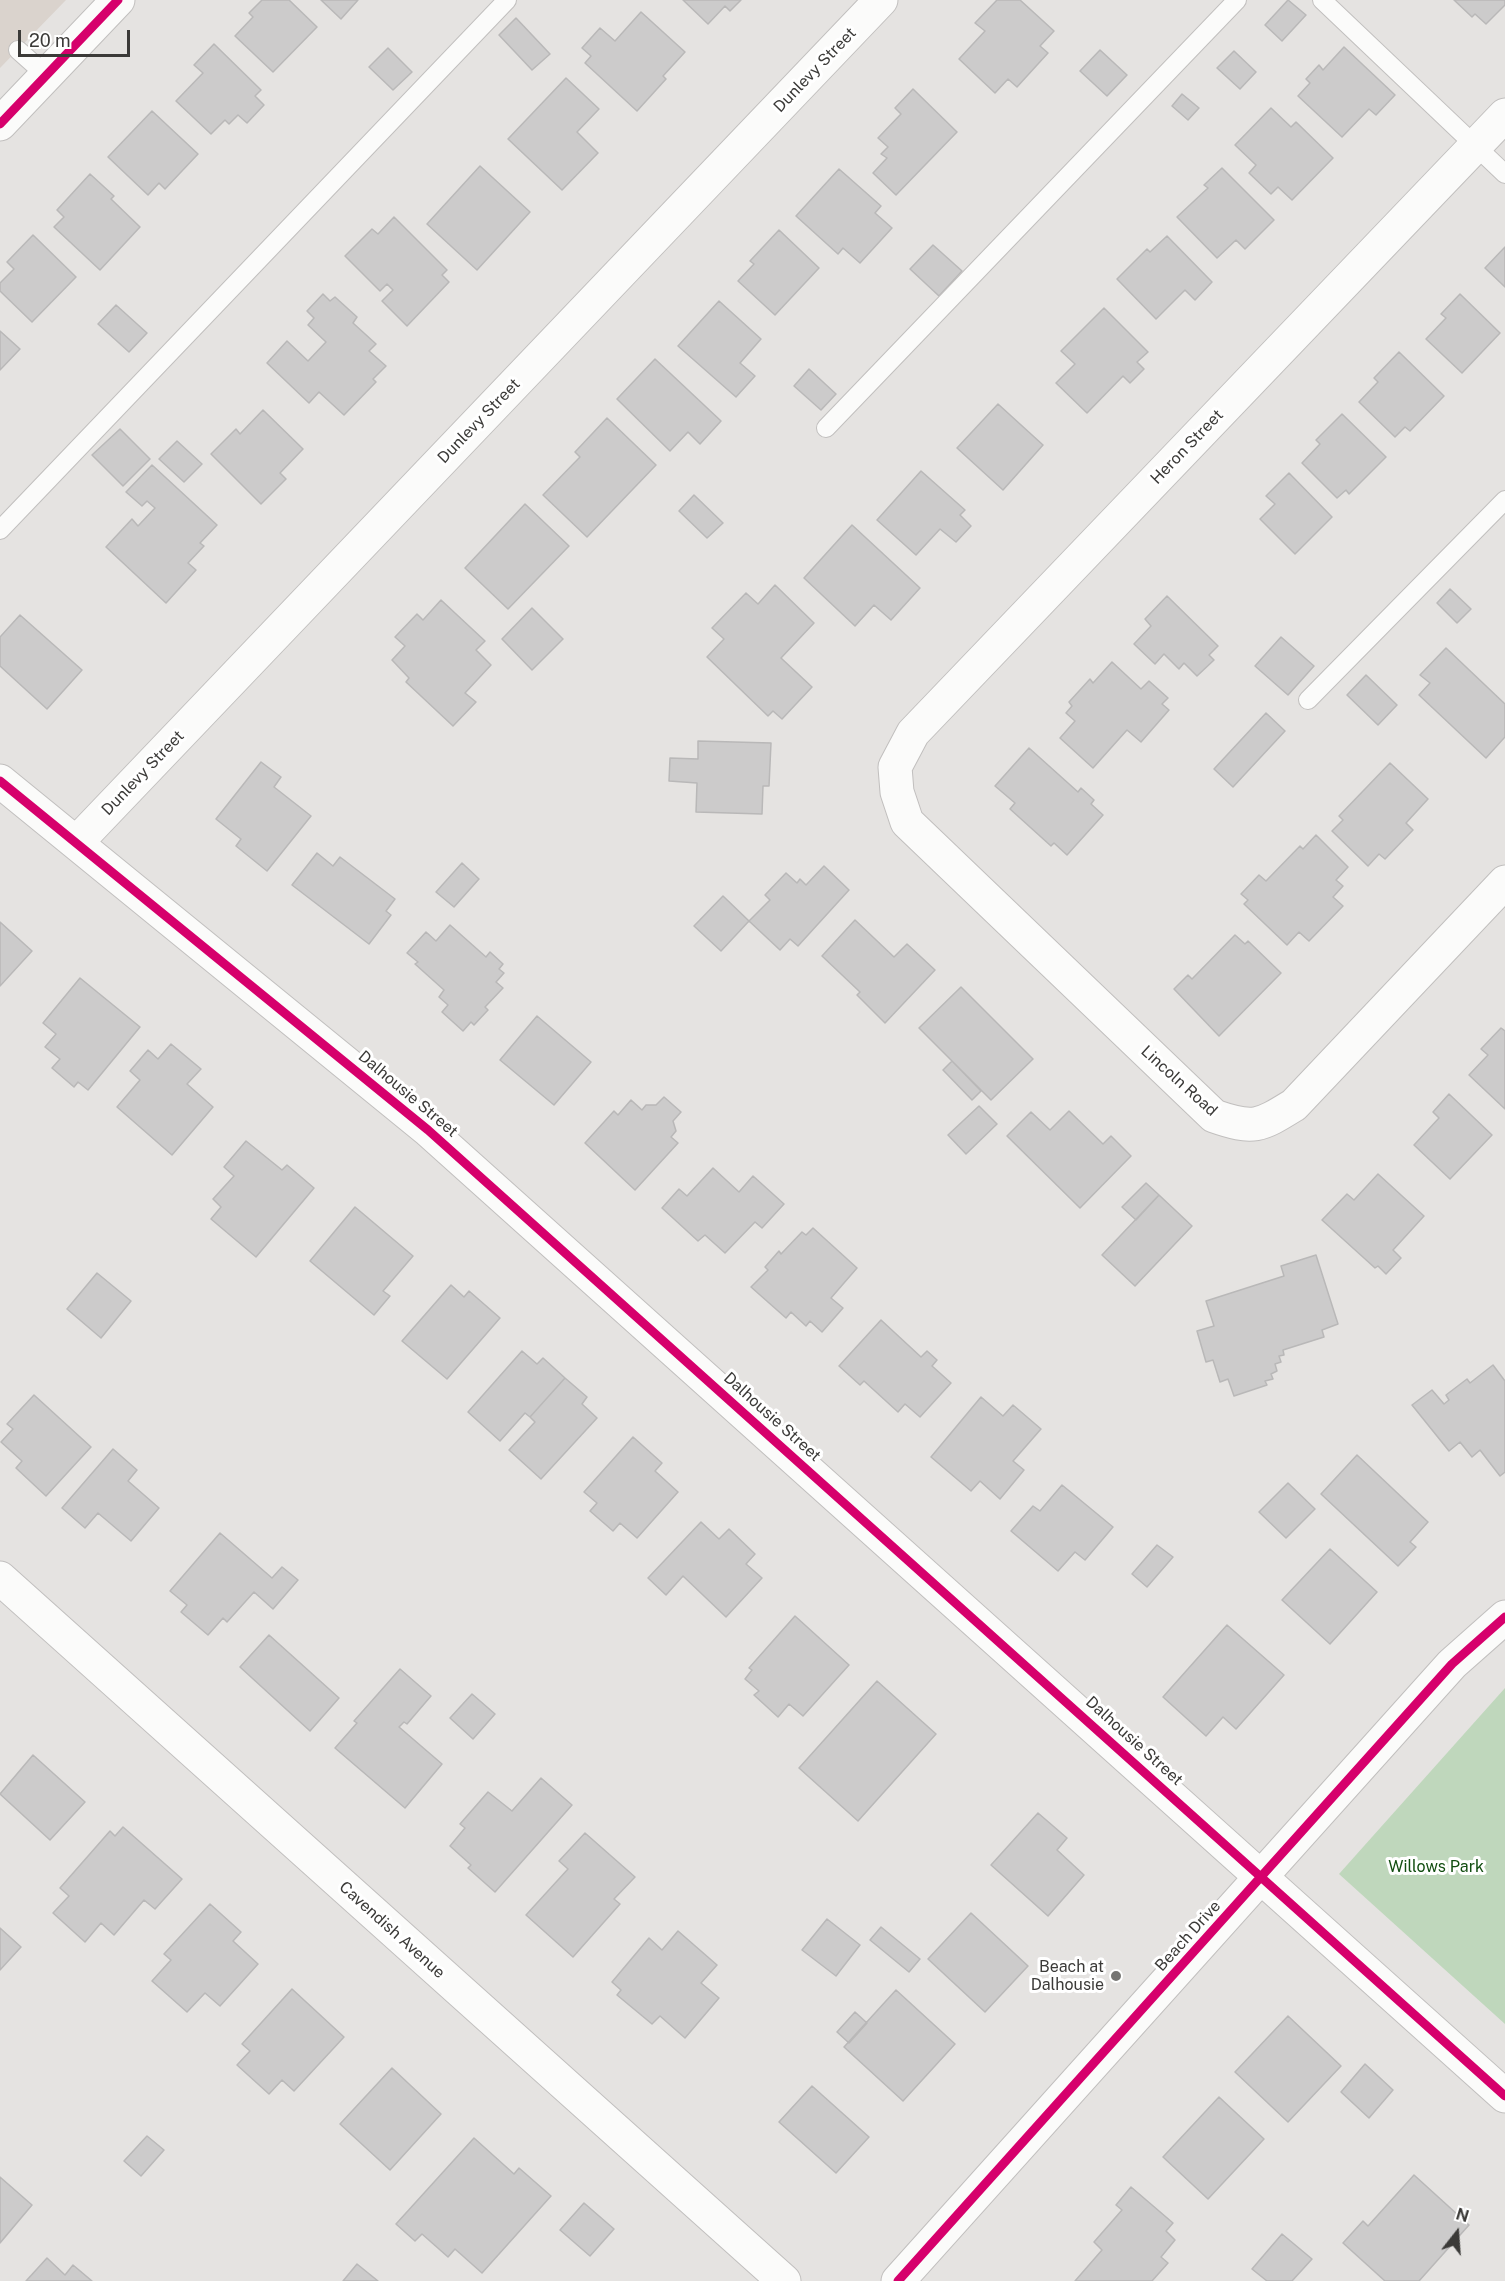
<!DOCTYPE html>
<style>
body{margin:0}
#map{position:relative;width:1505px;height:2281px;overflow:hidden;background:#e5e3e1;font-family:"Public Sans",sans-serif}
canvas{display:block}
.north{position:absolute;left:1427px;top:2203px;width:60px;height:60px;-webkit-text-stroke:4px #fff;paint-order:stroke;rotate:17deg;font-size:16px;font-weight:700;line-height:24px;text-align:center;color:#3b3a38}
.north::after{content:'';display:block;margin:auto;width:21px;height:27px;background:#3b3a38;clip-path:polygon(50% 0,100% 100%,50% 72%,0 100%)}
.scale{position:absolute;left:18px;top:30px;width:112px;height:27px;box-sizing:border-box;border:3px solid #3b3a38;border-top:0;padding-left:8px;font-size:18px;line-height:21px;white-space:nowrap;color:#3b3a38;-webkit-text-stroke:4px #fff;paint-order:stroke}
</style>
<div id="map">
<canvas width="1505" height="2281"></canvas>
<div class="north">N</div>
<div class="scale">20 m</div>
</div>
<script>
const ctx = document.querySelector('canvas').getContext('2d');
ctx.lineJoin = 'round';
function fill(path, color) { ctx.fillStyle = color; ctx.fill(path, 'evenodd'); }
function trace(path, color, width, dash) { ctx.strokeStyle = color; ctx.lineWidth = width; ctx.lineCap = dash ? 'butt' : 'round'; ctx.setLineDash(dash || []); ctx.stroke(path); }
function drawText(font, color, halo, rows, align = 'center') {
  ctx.font = font + ' "Public Sans",sans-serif'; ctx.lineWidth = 6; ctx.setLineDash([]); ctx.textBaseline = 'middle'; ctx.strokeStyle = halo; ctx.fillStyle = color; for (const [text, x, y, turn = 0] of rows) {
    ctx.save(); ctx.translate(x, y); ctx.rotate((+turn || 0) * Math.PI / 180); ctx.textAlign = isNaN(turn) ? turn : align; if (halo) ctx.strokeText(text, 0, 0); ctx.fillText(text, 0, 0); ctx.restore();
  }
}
const built = new Path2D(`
 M0 0H66L0 68Z`);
const green = new Path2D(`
 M1505 1688V2024L1339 1874Z`);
const building = new Path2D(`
 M262 0H289L317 27 273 72 235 36 253 17 249 13Z
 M321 0H358L341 19Z
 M683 0H741L730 11 725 6 708 24Z
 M997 0H1020L1054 31 1040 46 1048 53 1017 87 1008 79 995 93 959 59 985 31 975 23Z
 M1288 0 1306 15 1282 41 1265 25Z
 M1454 0H1505V5L1486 24 1475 14 1472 17Z
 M641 12 685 52 663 76 666 79 637 111 585 63 591 56 582 48 600 28 615 41Z
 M516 18 550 54 532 70 499 35Z
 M214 44 261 90 255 96 264 105 247 123 238 115 229 124 225 120 211 134 176 101 203 73 194 65Z
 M1344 47 1395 95 1376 115 1369 109 1342 137 1298 96 1310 83 1306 79 1319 65 1323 70Z
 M388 48 412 72 393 90 369 67Z
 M1100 50 1127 75 1107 96 1080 71Z
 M1234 51 1256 72 1240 89 1217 68Z
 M566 78 599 109 577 132 598 153 562 190 508 139Z
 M913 89 957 132 896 195 873 173 887 158 881 154 888 147 878 138 901 114 895 108Z
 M1182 94 1199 108 1188 120 1172 106Z
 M1271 108 1291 127 1296 122 1333 158 1292 200 1278 187 1271 194 1249 173 1256 165 1235 145Z
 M152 111 198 154 165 189 159 183 148 195 108 157Z
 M480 166 530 212 477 270 427 224Z
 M1222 168 1274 220 1245 249 1236 240 1217 258 1177 217 1208 188 1204 185Z
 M839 169 881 206 875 213 892 228 860 263 843 248 838 254 796 216Z
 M90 174 114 196 111 199 140 227 100 270 54 227 64 217 57 210Z
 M394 217 447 270 442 275 449 282 407 326 382 301 393 290 387 284 380 291 345 256 372 229 378 234Z
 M779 230 819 268 775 315 738 281 754 264 750 261Z
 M33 235 76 277 32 322 0 291V283L14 269 7 262Z
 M1167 236 1212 282 1195 300 1185 290 1156 319 1117 279 1147 249 1150 252Z
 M933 245 962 271 939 296 910 269Z
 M1505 247V287L1485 268Z
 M323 294 330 301 335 297 357 317 353 323 376 344 369 351 386 366 373 379 376 382 344 415 319 392 309 403 267 363 287 341 308 361 326 342 308 325 314 318 307 311Z
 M1460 294 1500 333 1462 373 1426 339 1446 318 1441 314Z
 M719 301 761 339 740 363 755 376 736 397 678 346Z
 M116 305 147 333 129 352 98 324Z
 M1104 308 1148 352 1137 362 1144 369 1130 383 1123 376 1087 413 1056 383 1075 364 1061 351Z
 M0 331 20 349 0 370Z
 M1399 352 1444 396 1410 431 1405 427 1395 437 1359 402 1378 382 1374 378Z
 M655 359 721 421 700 444 688 432 670 451 617 399Z
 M809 369 836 394 821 410 794 386Z
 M998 404 1043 445 1003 490 957 448Z
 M263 410 303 449 280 473 286 479 261 504 211 454 236 429 240 434Z
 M1342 414 1386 457 1349 494 1346 490 1337 498 1302 463 1320 444 1316 440Z
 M607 418 656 465 587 537 543 495 580 457 575 452Z
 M120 429 150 459 123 486 92 455Z
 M177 441 202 464 184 482 159 459Z
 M152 465 217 525 200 543 204 546 188 563 196 570 166 603 106 547 132 519 138 526 155 508 147 501 142 506 126 492Z
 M921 471 965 510 960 515 971 526 956 542 940 529 916 555 877 520Z
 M1289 473 1332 517 1295 554 1260 519 1275 504 1266 496Z
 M694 495 723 523 707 538 679 511Z
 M525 504 569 546 508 609 465 568Z
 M852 525 920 588 891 620 874 605 855 626 804 578Z
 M775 585 814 623 781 658 812 687 782 719 773 711 768 716 707 657 724 639 712 628 746 593 758 604Z
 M1450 589 1471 609 1457 623 1437 603Z
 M1167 596 1218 646 1209 655 1214 660 1197 676 1184 663 1179 669 1164 654 1155 664 1134 644 1151 626 1145 619Z
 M441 600 485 641 476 650 491 665 465 693 476 702 453 726 406 682 409 678 392 660 405 646 395 637 417 614 423 620Z
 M532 608 563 639 532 670 502 639Z
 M20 615 82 670 47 709 0 666V637Z
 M1281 637 1314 666 1288 695 1255 666Z
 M1446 648 1505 704V737L1486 758 1419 695 1430 683 1420 675Z
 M1112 662 1141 689 1149 681 1168 698 1162 704 1169 710 1141 742 1127 730 1093 768 1060 738 1075 721 1066 713 1072 706 1069 702 1090 679 1093 683Z
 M1366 675 1397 705 1378 725 1347 695Z
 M1266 713 1285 731 1233 787 1214 769Z
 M698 741 771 743 769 786H763L762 814 696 812 697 783 669 781 670 758 698 759Z
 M1029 748 1078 792 1081 788 1094 800 1091 804 1103 815 1067 855 1054 843 1051 846 1010 809 1015 803 995 786Z
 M261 762 281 777 274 787 311 816 267 871 236 846 241 839 216 819Z
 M1390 763 1428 799 1406 823 1413 830 1385 859 1379 854 1368 866 1332 831 1343 820 1339 816Z
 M1316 835 1348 867 1336 880 1343 886 1333 897 1343 906 1309 941 1299 932 1287 945 1244 904 1248 900 1241 894 1259 875 1266 881 1300 846 1303 849Z
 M317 853 333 866 340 857 395 899 386 911 391 915 369 944 292 885Z
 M462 863 479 879 454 907 436 892Z
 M824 866 849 890 798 946 790 939 780 950 749 921 770 900 765 895 786 873 797 883 800 879 806 885Z
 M723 896 749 921 721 951 694 926Z
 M855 920 894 957 907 944 935 970 885 1023 857 995 860 992 822 956Z
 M0 922 32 951 0 986Z
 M450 925 486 957 490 952 503 964 499 969 504 973 496 982 503 988 485 1007 488 1010 474 1025 471 1022 463 1031 442 1012 448 1005 439 997 444 990 415 964 418 962 407 953 426 932 436 941Z
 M1235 935 1245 944 1248 941 1281 973 1219 1036 1174 989 1188 975 1192 979Z
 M80 978 140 1027 88 1090 78 1082 74 1087 52 1068 60 1059 45 1047 56 1034 43 1023Z
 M961 987 1033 1059 991 1100 919 1028Z
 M537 1016 591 1062 554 1105 500 1060Z
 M1501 1028 1505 1031V1109L1469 1075 1488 1055 1481 1049Z
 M171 1044 201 1069 187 1084 213 1107 172 1155 117 1107 140 1080 130 1071 148 1050 158 1059Z
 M952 1061 981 1091 972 1100 943 1070Z
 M1449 1094 1492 1135 1450 1179 1414 1145 1439 1118 1433 1112Z
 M664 1097 681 1112 673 1121 676 1131 671 1137 678 1143 635 1190 585 1143 614 1111 618 1115 631 1100 642 1110 646 1105H656Z
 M979 1106 997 1124 966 1154 948 1135Z
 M1069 1111 1103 1144 1111 1136 1131 1156 1080 1208 1007 1136 1031 1112 1050 1130Z
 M246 1141 282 1170 287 1165 314 1188 256 1257 211 1219 221 1207 213 1199 234 1176 224 1167Z
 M713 1168 739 1192 753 1176 784 1204 762 1228 755 1222 725 1253 705 1235 698 1241 662 1208 679 1189 687 1196Z
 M1378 1174 1424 1216 1393 1250 1401 1258 1386 1274 1378 1266 1375 1268 1322 1220 1347 1194 1354 1200Z
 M1146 1183 1159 1195 1136 1220 1122 1207Z
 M1159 1195 1192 1226 1135 1286 1102 1255Z
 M355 1207 413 1256 383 1291 390 1296 374 1315 310 1261Z
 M813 1228 857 1268 831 1298 843 1308 822 1332 810 1321 806 1326 791 1312 786 1318 751 1287 768 1270 765 1267 779 1251 781 1254 802 1232 806 1235Z
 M1316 1255 1338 1324 1322 1330 1324 1337 1283 1350 1284 1355 1279 1356 1281 1362 1275 1364 1277 1371 1271 1374 1273 1379 1265 1381 1267 1385 1234 1396 1228 1379 1220 1382 1213 1360 1206 1362 1197 1331 1214 1326 1206 1301 1284 1276 1281 1266Z
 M97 1273 131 1301 101 1338 67 1309Z
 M451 1285 464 1297 469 1291 500 1318 447 1379 402 1341Z
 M881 1320 921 1357 927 1351 937 1360 932 1366 951 1383 920 1417 905 1404 898 1412 864 1381 860 1385 839 1366Z
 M522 1351 537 1364 543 1358 565 1378 530 1417 525 1413 500 1441 468 1412Z
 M1493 1365 1505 1381V1472L1500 1476 1480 1450 1472 1457 1460 1442 1449 1451 1412 1405 1432 1390 1444 1404 1449 1400 1446 1395 1467 1379 1470 1383Z
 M565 1378 587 1397 582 1404 597 1418 541 1479 509 1450 535 1422 530 1417Z
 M34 1395 91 1447 46 1496 16 1468 22 1461 1 1442 13 1429 7 1424Z
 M981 1397 1003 1416 1013 1405 1041 1429 1013 1461 1024 1470 1000 1499 980 1481 971 1491 931 1457Z
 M633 1437 662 1463 655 1471 678 1492 637 1538 620 1523 613 1531 590 1511 597 1503 584 1492Z
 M113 1449 137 1470 128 1481 159 1508 131 1541 98 1513 85 1528 62 1508Z
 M1357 1455 1428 1522 1410 1542 1416 1547 1398 1566 1321 1494Z
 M1288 1483 1315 1509 1286 1538 1259 1512Z
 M1062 1485 1113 1527 1085 1560 1075 1552 1058 1571 1011 1531 1033 1506 1040 1511Z
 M701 1522 719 1539 729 1529 755 1554 746 1564 762 1578 726 1617 683 1576 666 1595 648 1578Z
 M220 1533 272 1578 282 1567 298 1580 273 1609 254 1592 227 1622 223 1618 208 1635 181 1612 187 1605 170 1591Z
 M1157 1545 1173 1557 1147 1587 1132 1574Z
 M1330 1549 1377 1592 1330 1644 1282 1600Z
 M795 1616 849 1665 803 1716 789 1704 778 1717 754 1695 759 1691 745 1679 752 1670 749 1668Z
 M1227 1625 1284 1675 1236 1729 1223 1717 1206 1736 1163 1697Z
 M269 1635 339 1698 310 1731 240 1667Z
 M400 1669 431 1696 407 1724 404 1722 399 1727 442 1764 405 1808 335 1748 357 1723 354 1721Z
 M877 1681 936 1734 858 1821 799 1768Z
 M472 1694 495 1714 473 1739 450 1718Z
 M33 1755 85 1802 50 1840 0 1794Z
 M541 1778 572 1805 495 1892 468 1868 471 1865 450 1846 465 1828 460 1824 488 1792 512 1811Z
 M1038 1813 1067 1838 1057 1850 1084 1875 1048 1916 991 1865Z
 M123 1827 182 1879 155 1909 144 1900 114 1935 101 1923 85 1942 53 1913 69 1896 60 1888 110 1831 115 1836Z
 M585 1833 635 1877 614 1899 620 1904 573 1957 526 1915 568 1869 559 1861Z
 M210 1904 241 1932 233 1941 258 1964 220 2006 205 1993 187 2012 152 1981 171 1960 164 1954Z
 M971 1913 1028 1966 985 2012 928 1959Z
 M827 1919 860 1945 836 1976 802 1950Z
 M881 1927 920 1959 909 1972 870 1940Z
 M0 1928 21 1947 0 1970Z
 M678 1931 717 1965 701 1983 719 1998 685 2038 660 2016 652 2024 617 1995 621 1990 612 1982 649 1938 662 1950Z
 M292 1989 344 2037 294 2091 282 2080 269 2094 237 2065 250 2051 242 2044Z
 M896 1990 955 2044 903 2101 844 2047Z
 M855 2012 867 2023 849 2043 837 2032Z
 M1288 2016 1341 2066 1288 2122 1235 2072Z
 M1365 2064 1393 2090 1369 2118 1341 2092Z
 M392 2068 441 2114 390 2170 340 2124Z
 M812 2086 869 2137 836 2173 779 2122Z
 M1219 2097 1264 2139 1208 2199 1163 2157Z
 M147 2136 164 2150 141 2176 124 2161Z
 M474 2138 514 2174 519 2168 551 2196 482 2273 455 2249 448 2257 422 2234 415 2241 396 2224Z
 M1414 2175 1469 2225 1419 2281H1385L1343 2243 1363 2221 1368 2226Z
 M0 2177 32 2205 0 2243Z
 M1131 2187 1173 2223 1166 2231 1175 2240 1161 2257 1168 2263 1152 2281H1075L1102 2250 1094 2242 1122 2210 1116 2205Z
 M584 2203 614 2229 590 2256 560 2230Z
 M1282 2234 1312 2259 1292 2281H1267L1252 2269Z
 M47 2258 65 2275 73 2265 92 2281H26Z
 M357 2264 378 2281H343Z`);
const service = new Path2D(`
 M1322 0 1505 174
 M18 50 46 75
 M826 428 1237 0
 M0 530 507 0
 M1308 700 1505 500`);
const minor = new Path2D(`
 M1505 115 913 733 895 767 897 792 907 822 1214 1116C1254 1130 1260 1126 1294 1105L1505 882
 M0 124 118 0
 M0 781 428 1130 1505 2096
 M77 842 881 0
 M0 1578 784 2281`);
const secondary = new Path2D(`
 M898 2281 1452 1664 1505 1617`);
const cycleway = new Path2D(`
 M0 124 118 0
 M0 781 428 1130 1505 2096
 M898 2281 1452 1664 1505 1617`);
const markers = [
 [1116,1976,6,"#767573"]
];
const streetNames = [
 ["Dunlevy Street",815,70,-46],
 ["Dunlevy Street",479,421,-46],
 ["Heron Street",1187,447,-46],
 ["Dunlevy Street",143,773,-46],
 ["Lincoln Road",1179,1081,42],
 ["Dalhousie Street",408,1094,40],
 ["Dalhousie Street",772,1417,42],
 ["Dalhousie Street",1134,1741,42],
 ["Cavendish Avenue",392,1930,42],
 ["Beach Drive",1188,1936,-48]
];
const parkNames = [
 ["Willows Park",1436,1867]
];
const poiNames = [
 ["Beach at",1104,1967],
 ["Dalhousie",1104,1985]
];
fill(built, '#dad3cd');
fill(green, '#bfd7bc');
fill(building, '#cccbcb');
trace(building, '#b9b8b8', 1.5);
trace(service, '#c1bfbe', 20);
trace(minor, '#c1bfbe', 35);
trace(secondary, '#c1bfbe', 35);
trace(service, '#fbfbfa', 18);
trace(minor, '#fbfbfa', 33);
trace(secondary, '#fbfbfa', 33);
trace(cycleway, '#d6006c', 9);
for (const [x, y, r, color] of markers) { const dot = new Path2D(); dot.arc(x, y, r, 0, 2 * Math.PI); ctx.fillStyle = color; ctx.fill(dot); trace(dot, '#fff', 2); }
drawText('16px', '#3b3a38', '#fff', streetNames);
drawText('16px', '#114d10', '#fff', parkNames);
drawText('16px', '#3b3a38', '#fff', poiNames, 'right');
</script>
